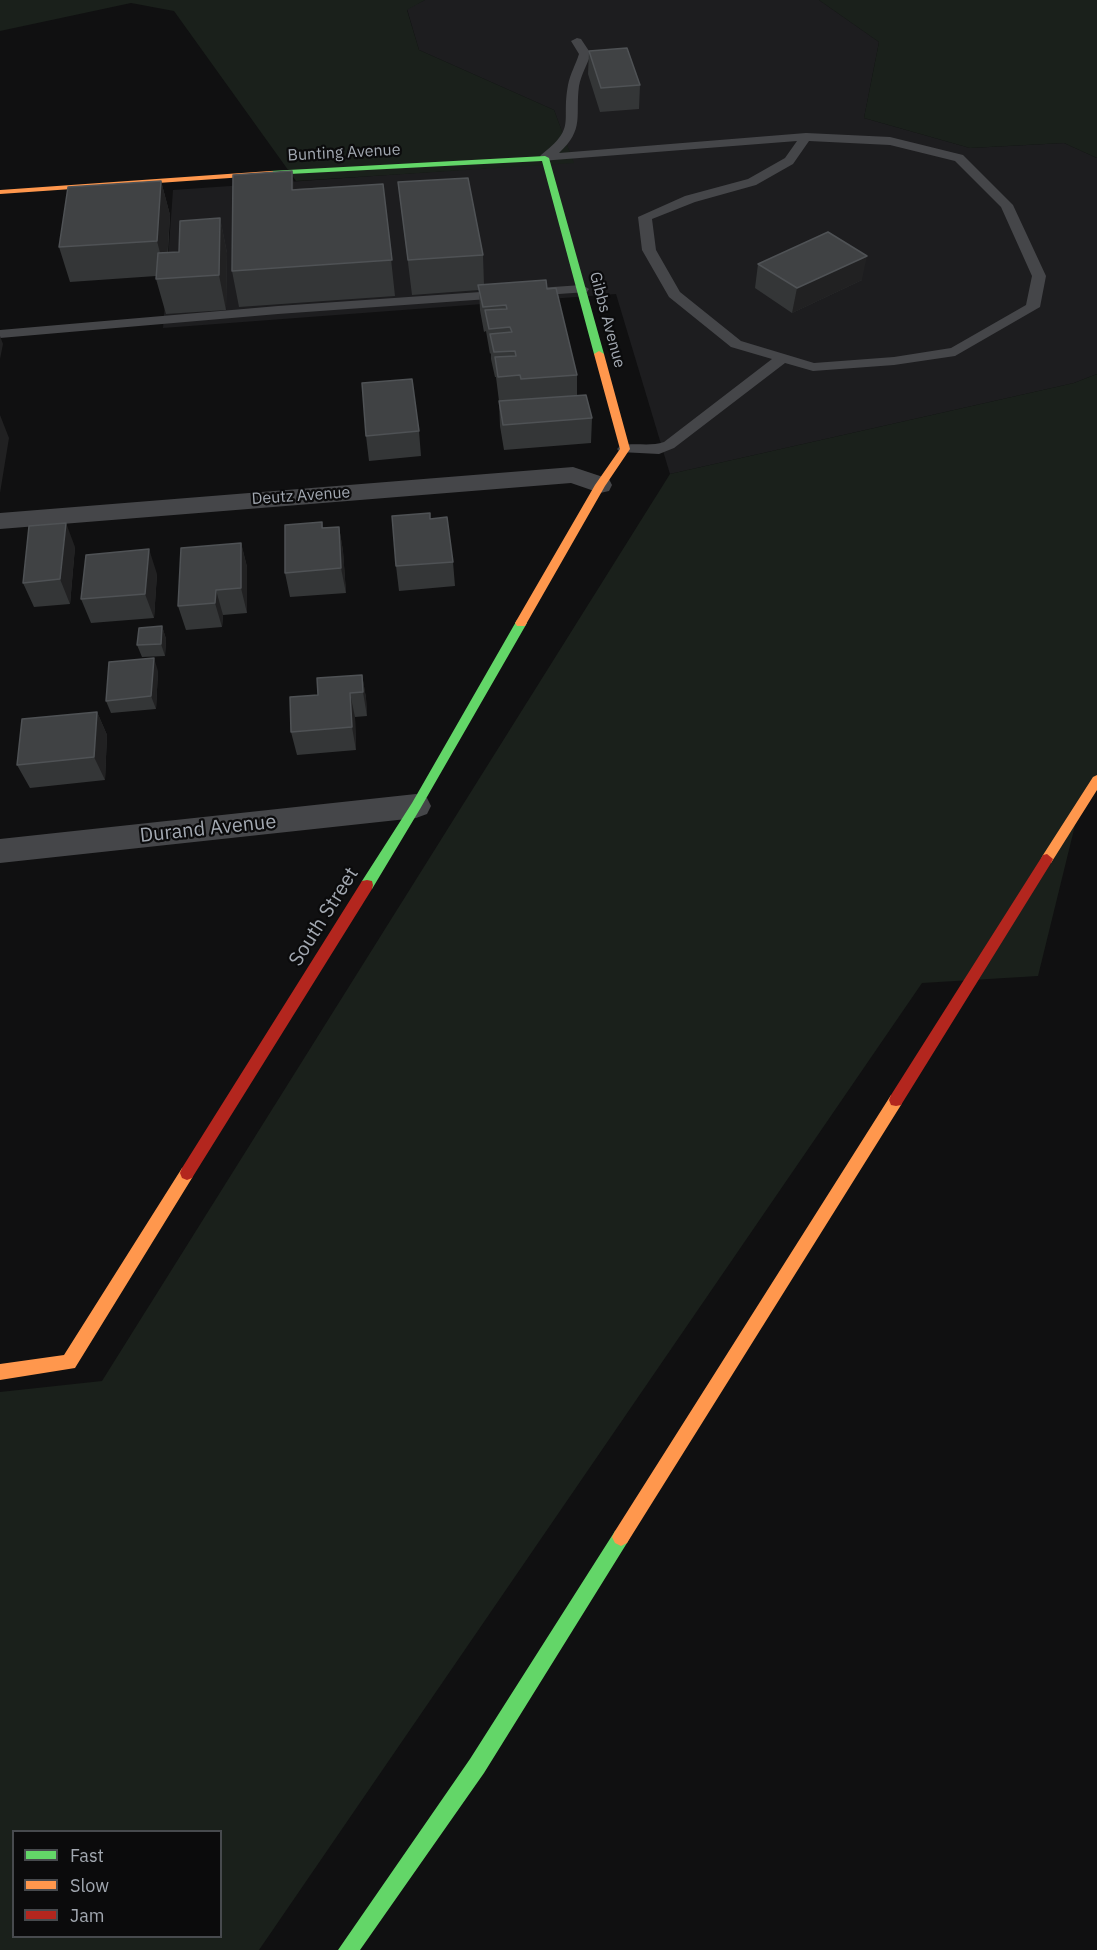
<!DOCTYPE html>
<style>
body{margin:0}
#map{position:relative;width:1097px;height:1950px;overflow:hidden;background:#101011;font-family:"IBM Plex Sans",sans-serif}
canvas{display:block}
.legend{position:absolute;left:12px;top:1830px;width:210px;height:108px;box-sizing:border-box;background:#0b0b0c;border:2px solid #474a4e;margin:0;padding:8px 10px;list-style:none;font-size:18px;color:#a2a8b1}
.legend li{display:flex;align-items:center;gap:12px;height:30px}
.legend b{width:30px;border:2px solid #474a4e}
</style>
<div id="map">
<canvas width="1097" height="1950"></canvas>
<ul class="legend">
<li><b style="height:8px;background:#63d668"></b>Fast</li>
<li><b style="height:8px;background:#ff974d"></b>Slow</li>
<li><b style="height:8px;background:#b3261e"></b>Jam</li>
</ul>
</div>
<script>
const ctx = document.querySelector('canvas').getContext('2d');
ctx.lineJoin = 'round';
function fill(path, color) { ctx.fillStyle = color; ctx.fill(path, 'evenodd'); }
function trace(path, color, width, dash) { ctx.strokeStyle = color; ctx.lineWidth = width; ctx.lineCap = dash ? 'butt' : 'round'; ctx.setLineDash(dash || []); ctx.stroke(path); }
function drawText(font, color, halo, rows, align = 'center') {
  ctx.font = font + ' "IBM Plex Sans",sans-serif'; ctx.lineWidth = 4.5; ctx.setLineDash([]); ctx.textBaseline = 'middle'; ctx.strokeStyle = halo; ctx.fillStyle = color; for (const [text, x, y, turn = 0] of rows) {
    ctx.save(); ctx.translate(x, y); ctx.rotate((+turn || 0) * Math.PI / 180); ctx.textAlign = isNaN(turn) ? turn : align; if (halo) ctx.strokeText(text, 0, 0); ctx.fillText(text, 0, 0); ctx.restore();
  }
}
const built = new Path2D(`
 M425 0H819L879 42 864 118 970 148 1064 143 1097 158V374L1074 383 670 474 616 294 163 328 173 190 573 162 554 110 419 50 407 9Z`);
const green = new Path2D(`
 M0 0H425L407 10 419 50 554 110 574 163 296 181 174 11 131 3 0 31Z
 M819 0H1097V158L1064 143 970 148 864 118 879 42Z
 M1097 374V774L1079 809 1038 976 922 983 259 1950H0V1392L102 1381 670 474 1074 383ZM14 1832H220V1936H14Z`);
const lane = new Path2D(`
 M577 38 581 39 591 54C587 65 581 75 579 86 575 116 585 129 559 153L806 133 890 137 963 155 1013 205 1046 276 1040 307 955 356 894 365 813 371 785 363 674 448 659 454 620 452 617 449 620 446C634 442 650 447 664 442L772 359 731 347 669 297 642 250 638 217 685 196 748 179 785 158 797 141 541 161 539 158 541 155C577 127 561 123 568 85 570 74 576 64 579 54L571 41ZM809 141 890 145 955 161 1001 207 1032 276 1026 305 951 348 894 357 814 363 741 341 680 292 656 250 652 219 695 202 756 185 793 164Z
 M582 285 589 289 587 292 278 314 0 338V330L278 306Z`);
const street = new Path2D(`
 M573 467 609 479 612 485 609 491 600 493 571 483 0 529V513Z
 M416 794 427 798 431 806 427 814 416 818 0 863V839Z`);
const fast = new Path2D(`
 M545 156 549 158 604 354 602 356 594 354 542 161 270 175 266 173 270 171Z
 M521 619 527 623 420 809 372 889H362L361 885 362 881 412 803 517 620Z
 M621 1528 627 1531 630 1537 627 1543 484 1773 360 1950H338L470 1759 615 1531Z`);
const slow = new Path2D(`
 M270 171H273V175L0 194V190Z
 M599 351 604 354 630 449 605 486 525 626H517L515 623 595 485 620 449 594 354Z
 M1097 775V790L1051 863H1043L1041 859 1043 855 1093 777Z
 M896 1094 901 1095 903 1100 901 1105 627 1543 621 1546 615 1543 612 1537 615 1531 891 1095Z
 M187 1166 192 1168 194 1173 192 1178 75 1368 0 1380V1364L64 1355 182 1168Z`);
const jam = new Path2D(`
 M1047 854 1053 859 1051 863 901 1105 896 1106 891 1105 889 1100 891 1095 1043 855Z
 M367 880 372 881 373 885 372 889 192 1178 187 1180 182 1178 180 1173 182 1168 362 881Z`);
const wall = new Path2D(`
 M589 51 640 85 639 109 600 112 588 74Z
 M292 171 294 189 383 184 395 296 239 307 232 271Z
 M161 181 170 215 168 252H179L220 218 227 253 226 310 166 314 156 279V276L70 282 59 247Z
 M398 182 483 255 484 285 547 289 577 375V395L592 418 591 443 504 450 500 426 499 401 496 377H495L491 359V353L490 354 486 331 484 332 480 310 479 290 412 295Z
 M758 264 862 280 792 313 755 288Z
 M419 431 421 456 369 461 366 436Z
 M430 519 453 562 455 586 399 591 396 566Z
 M322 522 323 528 339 527 343 551 346 593 290 597 285 573Z
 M241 543 247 567V613L223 615 222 627 186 630 178 606Z
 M75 547 70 604 34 607 23 583Z
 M157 574 154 618 91 623 81 599Z
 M162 626 166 639 165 656 142 657 137 645Z
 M158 671 156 709 111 713 106 701Z
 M362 675 366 698 367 716 355 717 356 750 297 755 291 732 318 695Z
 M97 712 107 735 105 780 30 788 17 765Z`);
const shadedWall = new Path2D(`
 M292 171 297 206 292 190Z
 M161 181 170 215 166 276 157 241Z
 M220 218 227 253 226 310 219 275Z
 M867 256 862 280 792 313 797 288Z
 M0 336 3 344 0 359Z
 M0 415 9 438 0 493Z
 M66 523 75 547 70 604 60 579Z
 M339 527 343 551 346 593 341 568Z
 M241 543 247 567V613L241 588Z
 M149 549 157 574 154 618 145 594Z
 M216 590 223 615 222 627 215 603Z
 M162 626 166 639 165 656 161 644Z
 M154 658 158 671 156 709 151 696Z
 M362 675 366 698 367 716 363 692Z
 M350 693 355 717 356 750 352 727Z
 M97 712 107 735 105 780 94 757Z`);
const building = new Path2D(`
 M627 48 640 85 601 88 589 51Z
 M292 171V190L383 184 392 260 232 271 233 175Z
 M468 178 483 255 408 260 398 182Z
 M161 181 157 241 59 247 68 187Z
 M220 218 219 275 156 279 158 253 179 252 180 221Z
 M828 232 867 256 797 288 758 264Z
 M546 280 547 289 556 288 577 375 521 379 520 375 498 377 495 357 516 356 515 351 494 352 490 334 512 332 510 327 489 329 485 310 507 309 506 305 483 307 478 285Z
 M412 379 419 431 366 436 362 383Z
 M586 395 592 418 503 425 499 401Z
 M430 513V519L447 517 453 562 396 566 392 516Z
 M322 522V528L339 527 341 568 285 573V525Z
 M66 523 60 579 23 583 29 526Z
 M241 543V588L216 590 215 603 178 606 181 548Z
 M149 549 145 594 81 599 86 555Z
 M162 626 161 644 137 645 139 628Z
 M154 658 151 696 106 701 109 662Z
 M362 675 363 692 350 693 352 727 291 732 290 697 318 695 317 678Z
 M97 712 94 757 17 765 22 719Z`);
const farStreetnames = [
 ["Bunting Avenue",344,153,-3],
 ["Gibbs Avenue",607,320,75],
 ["Deutz Avenue",301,496,-4]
];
const streetNames = [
 ["Durand Avenue",208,829,-6],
 ["South Street",324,917,-58]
];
fill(built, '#1d1d1f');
fill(green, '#1a201b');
fill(lane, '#454649');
fill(street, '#454649');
fill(fast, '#63d668');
fill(slow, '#ff974d');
fill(jam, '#b3261e');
fill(wall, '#343637');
fill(shadedWall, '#212122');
fill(building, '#404244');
trace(building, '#4f5255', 1.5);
drawText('16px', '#a2a8b1', '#0b0b0c', farStreetnames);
drawText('20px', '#a2a8b1', '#0b0b0c', streetNames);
</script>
